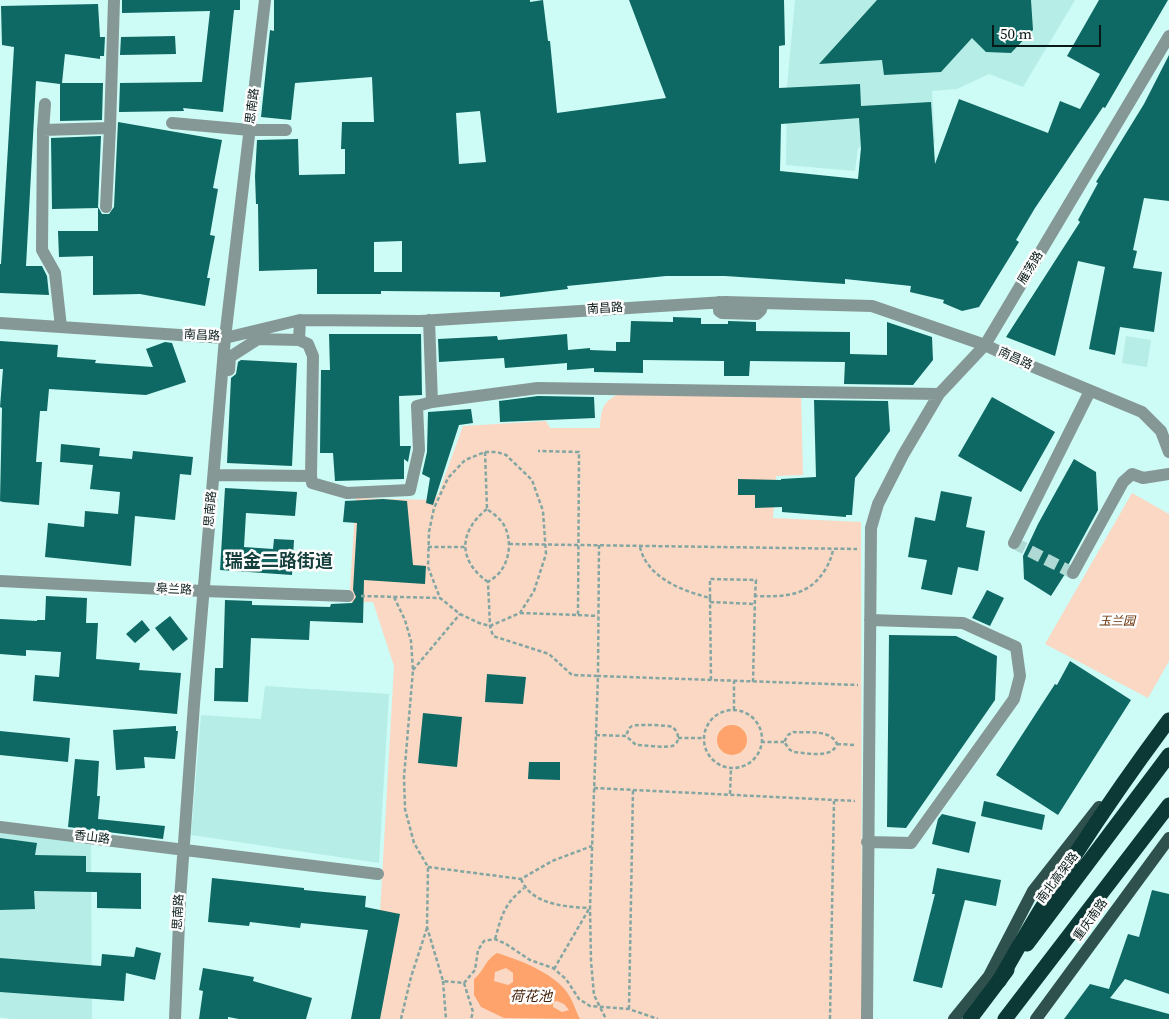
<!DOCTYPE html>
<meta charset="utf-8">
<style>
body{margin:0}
#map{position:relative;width:1169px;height:1019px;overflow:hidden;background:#cdfbf6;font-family:"Source Serif 4",serif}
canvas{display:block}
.scale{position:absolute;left:992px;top:25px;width:109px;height:22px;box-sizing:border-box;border:2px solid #081918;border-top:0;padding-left:6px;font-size:15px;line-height:18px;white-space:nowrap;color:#081918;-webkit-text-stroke:4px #fdfdfd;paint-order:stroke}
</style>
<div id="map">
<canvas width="1169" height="1019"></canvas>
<div class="scale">50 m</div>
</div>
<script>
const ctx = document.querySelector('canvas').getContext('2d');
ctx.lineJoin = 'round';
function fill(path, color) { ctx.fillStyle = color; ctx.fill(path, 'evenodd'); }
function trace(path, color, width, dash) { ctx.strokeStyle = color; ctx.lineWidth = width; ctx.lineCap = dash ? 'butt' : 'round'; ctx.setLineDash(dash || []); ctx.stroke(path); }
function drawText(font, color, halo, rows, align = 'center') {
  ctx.font = font + ' "Source Serif 4","Noto Sans SC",serif'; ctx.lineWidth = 5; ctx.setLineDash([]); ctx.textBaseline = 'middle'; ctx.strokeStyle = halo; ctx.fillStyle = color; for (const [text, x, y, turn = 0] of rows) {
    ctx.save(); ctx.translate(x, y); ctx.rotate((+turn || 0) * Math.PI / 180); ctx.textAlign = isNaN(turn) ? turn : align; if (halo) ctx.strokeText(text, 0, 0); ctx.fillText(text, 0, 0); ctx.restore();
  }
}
const built = new Path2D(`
 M795 0H1075L1023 87 989 74 957 89 932 91 935 141 931 154 858 148 855 171 786 165 787 87Z
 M1126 336 1151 340 1147 367 1122 363Z
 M265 686 389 694 379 863 191 835 201 715 261 719Z
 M0 833 91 843 92 1019H11L0 1017Z`);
const green = new Path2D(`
 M626 390 801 394 803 475 776 476 773 518 861 522 862 1019H374L394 666 373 602H349L356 498 432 500 438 495 463 426 546 421 550 428H600C601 403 605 401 626 390Z
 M1132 493 1169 514V661L1148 698 1045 644Z`);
const water = new Path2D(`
 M717 740a15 15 0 1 1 30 0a15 15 0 1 1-30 0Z
 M497 953C522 961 557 974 570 997 574 1004 576 1012 580 1019L504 1018 481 1007 474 995V979C485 970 484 961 497 953ZM506 968 513 973V982L508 985 494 981 495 972ZM557 1001 564 1004 569 1010 562 1012 553 1007V1002Z`);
const building = new Path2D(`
 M122 0H240V10H234L223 112 183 108 184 111 119 112 120 83 202 82 210 11 122 13Z
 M274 0H530V2L543 0 548 41H550L557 113 666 98 629 0H784L785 45 779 46V88L860 84 861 106 931 102 935 164 959 99 1048 133 1060 101 1080 109 1100 74 1067 56 1099 0H1168L1105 108 1103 107 1035 208 1016 240 1019 242 979 307 962 311 943 303 944 300 910 292 911 286 845 279V284L725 276H666L567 286 568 289 500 297V292L381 291V294H317V269L259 271 258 204H256L255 176 257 140 298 139 299 175 345 174V149H341L342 122H374L372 77 295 83 291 120 261 117 270 30 274 31ZM480 111 486 162 459 164 456 113ZM859 118 861 148 858 179 780 171 781 124ZM402 241V272H374V242Z
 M877 0H1031L1033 30 1011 53 986 52 972 38 941 72 884 75 882 60 819 64Z
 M98 4 100 37H105L104 56H100V59L65 54 62 83H103L102 120 60 121V84L36 81 26 266H42L47 276 49 295 0 293V264H1L14 47 2 45 1 6Z
 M175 36 176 54 120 55 121 37Z
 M1169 55V201L1144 198 1133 250 1137 251 1133 268 1162 272 1154 332 1120 327 1115 355 1089 349 1105 267 1078 261 1055 356 1006 337 1080 222 1078 220 1098 183 1096 182 1144 104Z
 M118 122 222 140 213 188 218 189 210 235 215 236 207 278H210L205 306 140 294 93 295V256L59 257 58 231H98V208L52 209 51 138 101 136 98 207 102 214H109L114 207Z
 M673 317 701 318V324H728V321L756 322V331L850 332V354L887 355V322L932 337 933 360 913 385 844 384 845 362 750 361 749 376H724V361L643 360V373L594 372V368L567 370V363L505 368 504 358 439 362 438 339 497 336 498 340 567 334 568 350 590 348V350L616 351V342H630L631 321 673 322Z
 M329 334H421L422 395 399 396 400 446H411L408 462 404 459V479L335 481 333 453H320L321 370H330Z
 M0 341 58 345 57 357 96 360 95 363 153 367 146 349 165 342 172 343 186 382 146 395 49 389 47 411H40L36 462H42L39 505 3 502 0 501 2 408 0 407 3 369H0Z
 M241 360 297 363 292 466 227 463 231 378 236 374 238 362Z
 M538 396 594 397 595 418 500 422 499 401Z
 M992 397 1055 432 1021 492 958 456Z
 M814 400 888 401 890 431 855 478 852 515H846V517L782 512V507L755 508V495H738V479L781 480V479L816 477Z
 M471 409 473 423 459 425 433 505 426 503 430 478 422 474 427 452 428 412Z
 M61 444 100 448 99 456 132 459 133 451 193 457 191 475 180 474 175 520 135 516 131 566 45 557 48 523 84 527 85 511 118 514 120 492 90 489 93 465 60 462Z
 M1074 459 1096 472 1098 510 1066 569 1065 574 1051 596 1024 579 1023 556 1038 524Z
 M225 488 297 492 295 516 246 513 244 547 273 549 274 539 294 540 292 575 220 570Z
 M941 491 972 497 966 527 985 531 978 571 958 567 952 595 921 589 927 560 908 557 915 517 935 521Z
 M383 499 407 501 413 565 426 566 425 584 364 580 363 623 310 621 309 640 251 638 248 702 214 701 215 668H223L225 600 252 601V605L330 607 331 604 352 603 356 597 353 590 357 523 343 522 345 501Z
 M987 590 1004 598 990 626 972 618Z
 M46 596 87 598 86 623H98L96 659 140 663 139 670 181 673 177 714 33 701 35 675 59 677 61 652 26 650V656L0 654V619L37 621V620H45Z
 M170 616 188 639 173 651 155 628Z
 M142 620 150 630 135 643 126 634Z
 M889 635 956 636 997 656 995 700 906 828 887 827Z
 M1070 661 1131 700 1058 815 996 775 1055 684 1057 685Z
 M487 674 526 677 523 704 485 702Z
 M423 713 462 717 457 767 418 763Z
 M176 726V731H178L175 759 144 757 145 768 116 770 113 730Z
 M0 731 70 738 68 762 0 755Z
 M75 759 99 761 97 796H100L98 819 165 826 163 839 68 827Z
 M529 762H560V780L528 779Z
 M984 801 1045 815 1042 830 981 816Z
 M942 814 976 822 969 853 932 844 938 819Z
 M0 838 37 843 35 855 86 856V872L141 873V909L97 908V892L34 891 35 909 0 910Z
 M937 868 1001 880 996 906 965 900 942 988 913 981 935 894H932Z
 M212 878 304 888V890L366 896 365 907 400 914 380 1019H351L368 930 301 923 300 928 250 922 249 926 208 922Z
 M1152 890 1169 894V994L1125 979 1110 998 1169 1014V1019H1064L1090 984 1109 989 1128 934 1139 937Z
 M136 947 161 953 155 980 126 973 124 1001 0 992V958L101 966 102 954 134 957Z
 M203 968 254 977 253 981 312 998 306 1019H239L228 1017V1019H199L203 991 199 990Z`);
const minorTunnel = new Path2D(`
 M1014 543 1073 573`);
const path = new Path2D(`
 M485 452 487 509C492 513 498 517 502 522 512 536 511 558 500 572 497 576 492 579 488 582L490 626 493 636 549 654 572 675 598 676 590 908 591 961 594 995 606 1019
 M485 452H497L506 455 532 480 543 511 546 554 534 591 520 613 490 626 479 623 460 614 440 598 428 567 429 532 434 508 448 478 465 460Z
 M487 509C458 532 458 561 488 582
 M509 544 857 549
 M599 545 598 676 858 685
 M428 547H465
 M640 547C647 578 683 591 710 598L711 680
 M361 596 440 598
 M394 597 405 620 411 641 413 670 404 777 405 809 414 843 428 867 427 927 443 981 464 983 475 970 478 950 484 941 495 939 506 944 530 960 553 968 566 979 579 999 590 1006 629 1009 658 1019
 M710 598V579L756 580 755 596
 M710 602 755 604
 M520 613 578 615 579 452 538 451
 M578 615 598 616
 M413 670 460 614
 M753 682 755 596C784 597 808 597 825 570 829 563 832 557 833 549
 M734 710V681
 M704 739a29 29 0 1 1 58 0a29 29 0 1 1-58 0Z
 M793 732C807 733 831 729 837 744 832 759 807 753 794 752L790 750 784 742 788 735Z
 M596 735 626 736 636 745C645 745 664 748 672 746 681 743 679 731 672 727 667 725 636 724 632 726 628 728 628 732 626 736
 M678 738H704
 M761 742H784
 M837 744 856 745
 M594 788 855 801
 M730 794 731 768
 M428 867 521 879 552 861 592 846
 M521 879C531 905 567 907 590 908
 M495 939C502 915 504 904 524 888
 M554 969 589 909
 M443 981 446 1019
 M464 983 473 1012 471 1019
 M629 1009 633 790
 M401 1019 411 977 427 928
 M830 1019 834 801`);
const minor = new Path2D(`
 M45 104 43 130 42 250 55 273 61 327
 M172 123 250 130H286
 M43 130 110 128
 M106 207 110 128 114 0
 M719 302V311L722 313 757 314 761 310 762 303
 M0 323 225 338 300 320 420 321 725 302 872 306 985 345 1019 361 1142 412 1161 431 1169 452
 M229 370 230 357 258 339 299 340
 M432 402 538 388 939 394
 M214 475 311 476 313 356 308 344 299 340 300 320
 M311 476 312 483 347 493 410 490 419 450 417 406 432 402 429 320
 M1014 543 1090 391
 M1073 573 1123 482 1132 474 1143 478 1169 474
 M0 581 203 591 348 596
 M0 827 378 874
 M867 842 911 843 1014 699 1020 676 1016 647 963 623 870 620
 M175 1019 180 899 194 704 225 338 265 0
 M867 1019 871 528 878 504 903 455 939 394 985 345 1169 36`);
const major = new Path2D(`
 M954 1019 989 976 1033 891 1099 807
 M1036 1019 1169 838`);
const highway = new Path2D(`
 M1027 944 1169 755
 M970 1019 1007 970
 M1005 1019 1169 805`);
const highwayBridge = new Path2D(`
 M999 981C1050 890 1107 803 1169 720`);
const streetNames = [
 ["思南路",253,106,-83],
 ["雁荡路",1031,268,-59],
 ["南昌路",605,309,-4],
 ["南昌路",202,336,3],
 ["南昌路",1015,359,25],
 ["思南路",211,509,-85],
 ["皋兰路",174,590,3],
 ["香山路",92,838,7],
 ["南北高架路",1058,878,-53],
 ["思南路",179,912,-87],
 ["重庆南路",1091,920,-54]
];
const parkNames = [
 ["玉兰园",1117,622]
];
const waterNames = [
 ["荷花池",531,997]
];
const districtNames = [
 ["瑞金二路街道",279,562]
];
fill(built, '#b7ede7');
fill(green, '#fbd8c4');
fill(water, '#fda36b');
fill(building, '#0e6863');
trace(minorTunnel, '#afd9d5', 12, [12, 6]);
trace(path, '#83a6a2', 2.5, [4, 2.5]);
trace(minor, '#869896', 12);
trace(major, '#2f514e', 12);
trace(highway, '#0c3835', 15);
trace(highwayBridge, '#0c3835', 15);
drawText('12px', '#081918', '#fdfdfd', streetNames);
drawText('italic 12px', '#632c00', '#fdfdfd', parkNames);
drawText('italic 14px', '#45220a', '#fdfdfd', waterNames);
drawText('bold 18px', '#143f3c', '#fdfdfd', districtNames);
</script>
